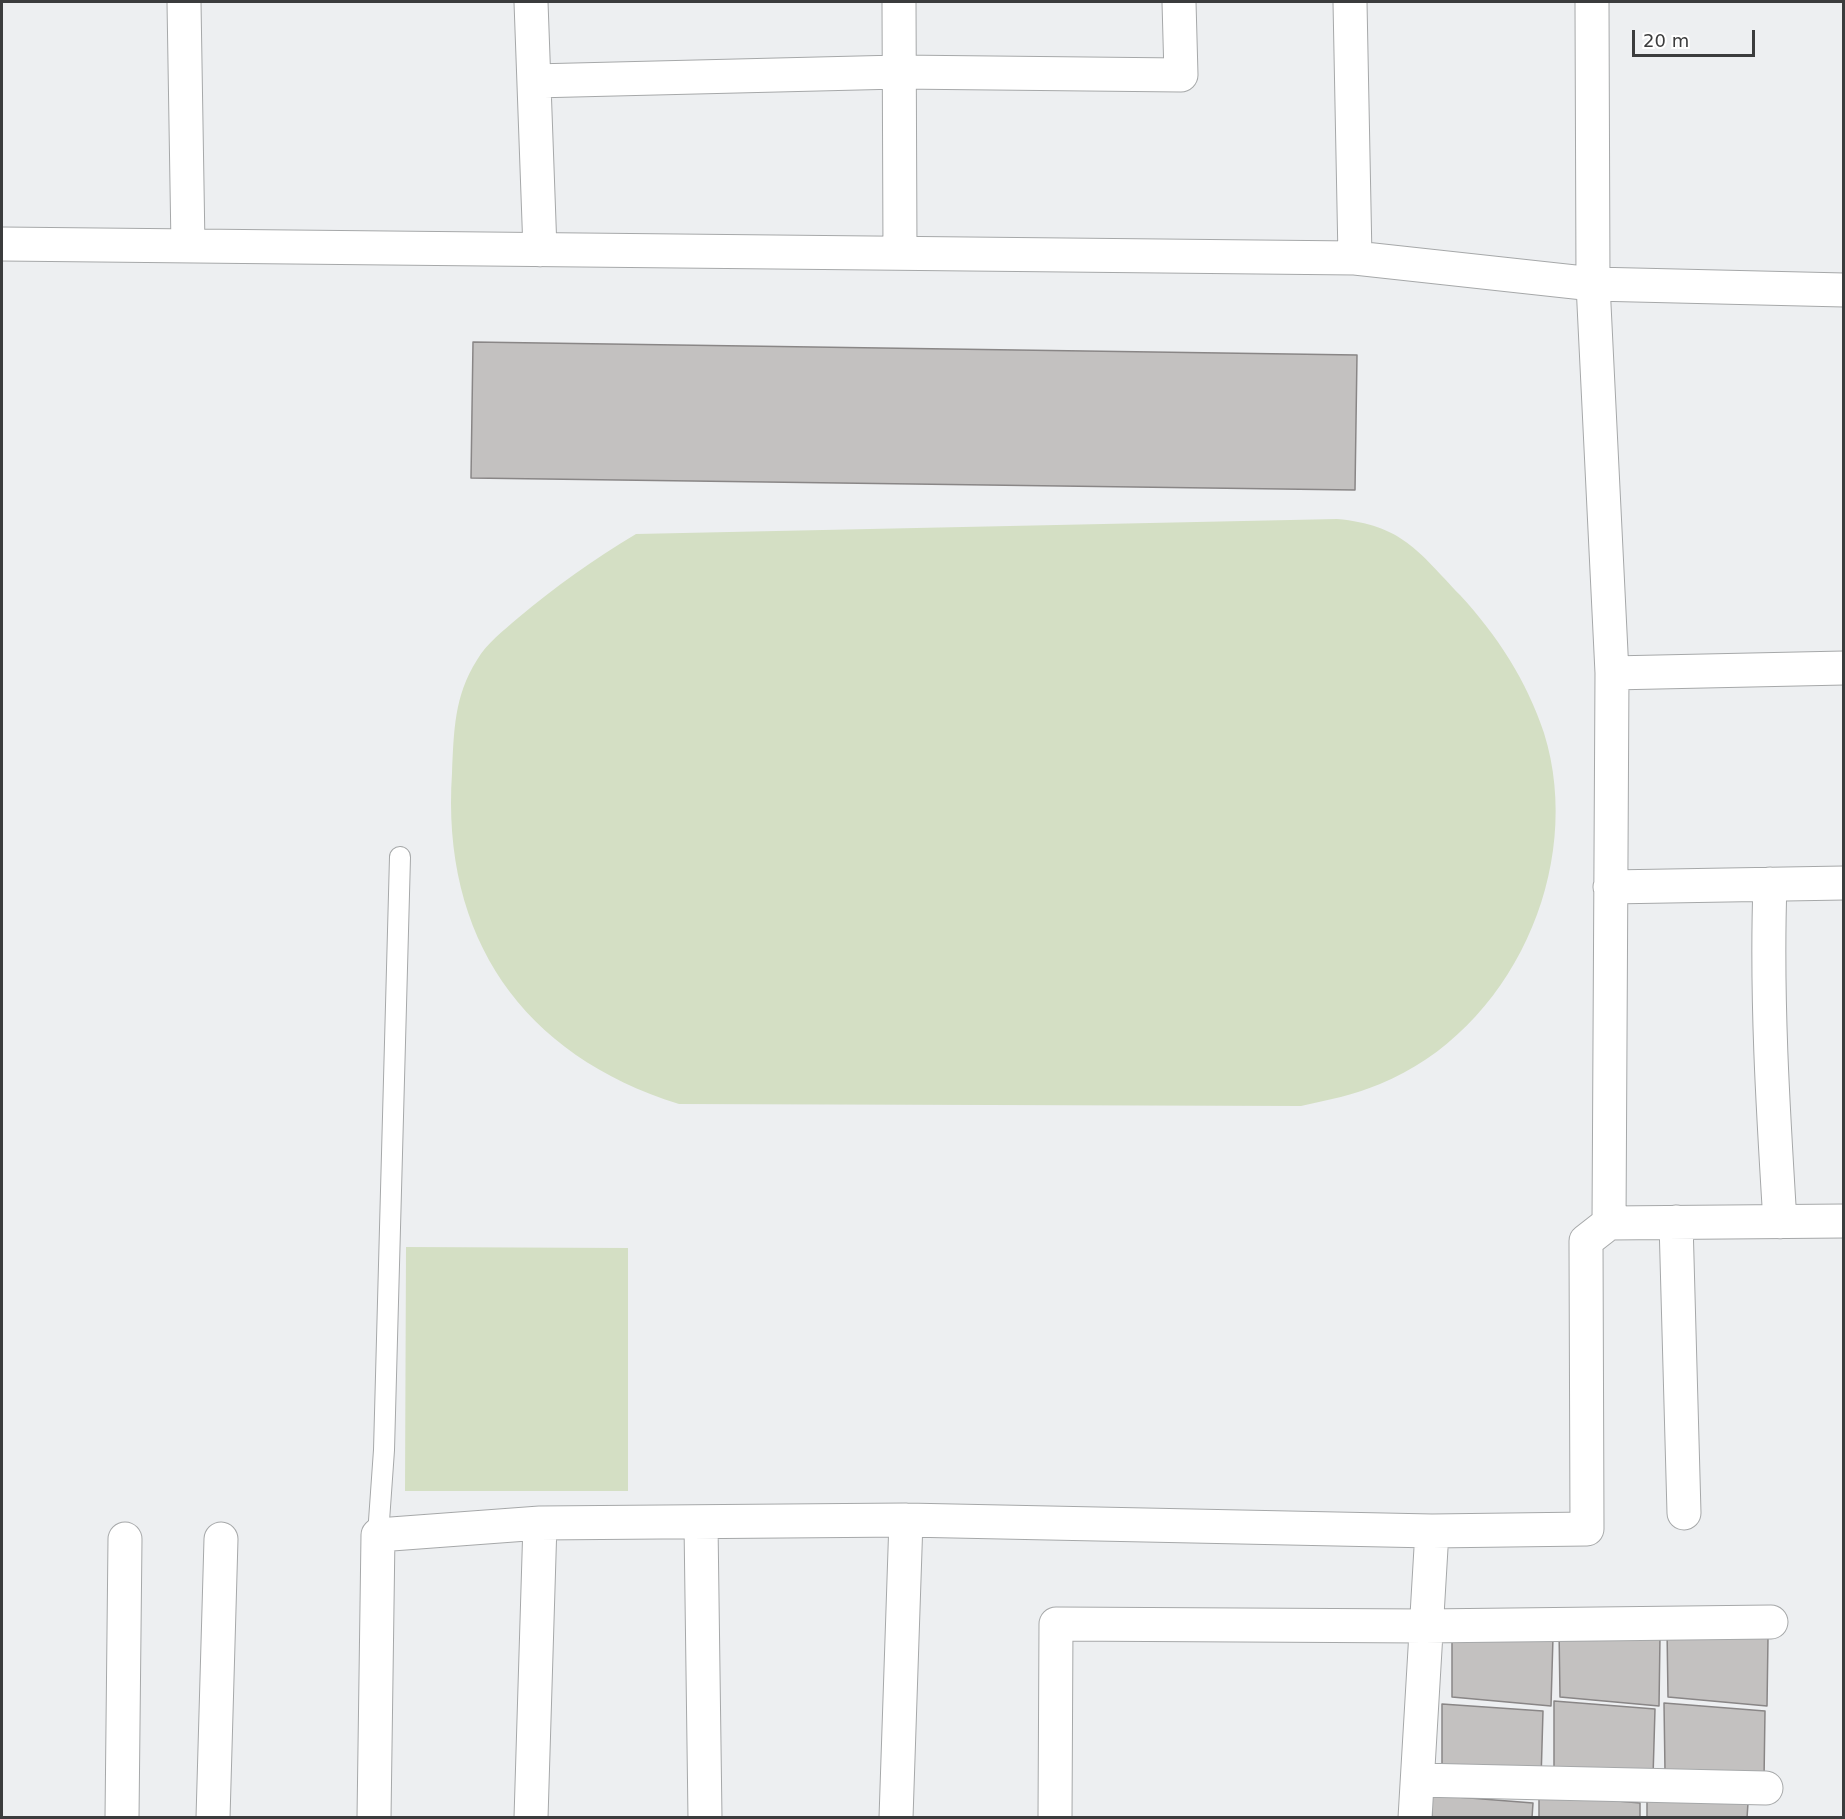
<!DOCTYPE html>
<style>
body{margin:0}
#map{position:relative;width:1845px;height:1819px;overflow:hidden;background:#edeff1;font-family:"DejaVu Sans",sans-serif}
canvas{display:block}
.frame{position:absolute;inset:0;border:3px solid #3b3c3d;pointer-events:none}
.scale{position:absolute;left:1632px;top:30px;width:123px;height:27px;box-sizing:border-box;border:3px solid #3b3c3d;border-top:0;padding-left:8px;font-size:18px;line-height:21px;white-space:nowrap;color:#3b3c3d;-webkit-text-stroke:4px #fff;paint-order:stroke}
</style>
<div id="map">
<canvas width="1845" height="1819"></canvas>
<div class="frame"></div>
<div class="scale">20 m</div>
</div>
<script>
const ctx = document.querySelector('canvas').getContext('2d');
ctx.lineJoin = 'round';
function fill(path, color) { ctx.fillStyle = color; ctx.fill(path, 'evenodd'); }
function trace(path, color, width, dash) { ctx.strokeStyle = color; ctx.lineWidth = width; ctx.lineCap = dash ? 'butt' : 'round'; ctx.setLineDash(dash || []); ctx.stroke(path); }
const green = new Path2D(`
 M1337 519C1402 525 1418 551 1460 595 1497 635 1527 681 1544 733 1586 868 1511 1031 1380 1084 1354 1095 1328 1100 1301 1106L679 1104C522 1055 441 937 452 773 454 731 454 696 477 660 487 643 503 631 518 618 556 586 594 559 636 534Z
 M406 1247 628 1248V1491H405Z`);
const building = new Path2D(`
 M473 342 1357 355 1355 490 471 478Z
 M1559 1629 1660 1637 1659 1706 1560 1697Z
 M1667 1629 1768 1638 1767 1706 1668 1697Z
 M1452 1630 1553 1637 1551 1706 1452 1697Z
 M1554 1701 1655 1709 1653 1777 1554 1769Z
 M1664 1703 1765 1711 1764 1780 1665 1771Z
 M1442 1704 1543 1711 1541 1780 1442 1771Z
 M1539 1794 1640 1803V1818H1539Z
 M1432 1795 1533 1803 1532 1818H1432Z
 M1647 1795 1748 1803 1747 1818H1647Z`);
const lane = new Path2D(`
 M378 1535 384 1450 400 857`);
const street = new Path2D(`
 M184 2 188 246
 M531 2 540 250
 M899 2 900 253
 M1350 2 1355 258
 M1592 2 1593 284 1612 673 1609 1223 1844 1221
 M534 81 899 72 1181 75 1179 2
 M2 244 1355 258 1593 284 1844 290
 M1612 673 1844 668
 M1770 884C1766 997 1773 1109 1780 1222
 M1610 887 1844 883
 M1676 1222 1684 1513
 M701 1524 705 1818
 M1418 1780 1766 1788
 M122 1818 125 1539
 M213 1818 221 1539
 M374 1818 378 1535 540 1523 906 1520 1432 1531 1587 1529 1586 1241 1609 1223
 M531 1818 540 1523
 M896 1818 906 1520
 M1055 1818 1056 1624 1425 1626 1771 1622
 M1415 1818 1432 1531`);
fill(green, '#d4dfc4');
fill(building, '#c3c1c0');
trace(building, '#898686', 1.5);
trace(lane, '#a6a8a9', 22);
trace(street, '#a6a8a9', 35);
trace(lane, '#fff', 20);
trace(street, '#fff', 33);
</script>
